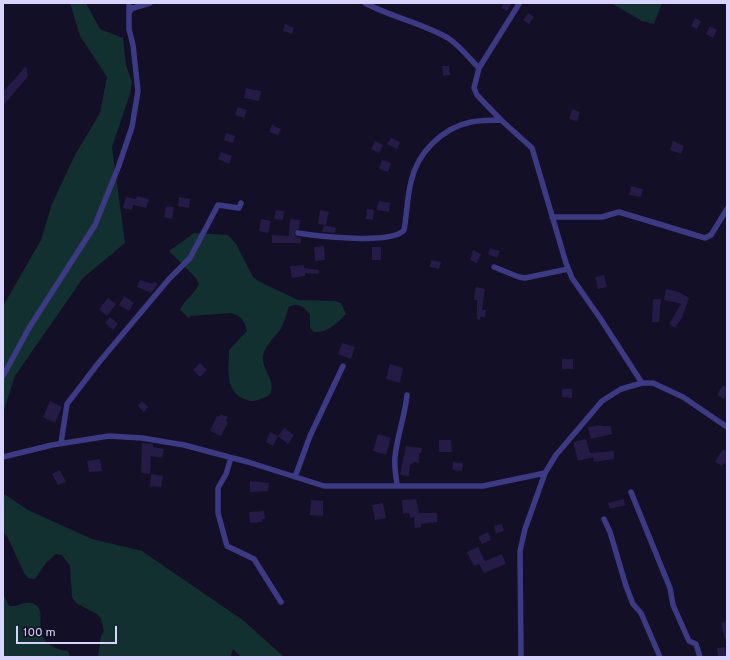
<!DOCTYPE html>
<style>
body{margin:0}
#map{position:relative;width:730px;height:660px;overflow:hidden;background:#130f26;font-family:Overpass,sans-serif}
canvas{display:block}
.frame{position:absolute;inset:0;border:4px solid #d9d4ff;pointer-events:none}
.scale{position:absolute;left:16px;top:626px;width:101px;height:18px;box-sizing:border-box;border:2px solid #d9d4ff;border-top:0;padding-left:5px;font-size:12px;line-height:14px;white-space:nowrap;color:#d9d4ff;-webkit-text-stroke:3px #130f26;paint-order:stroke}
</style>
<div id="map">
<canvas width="730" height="660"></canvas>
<div class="frame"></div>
<div class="scale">100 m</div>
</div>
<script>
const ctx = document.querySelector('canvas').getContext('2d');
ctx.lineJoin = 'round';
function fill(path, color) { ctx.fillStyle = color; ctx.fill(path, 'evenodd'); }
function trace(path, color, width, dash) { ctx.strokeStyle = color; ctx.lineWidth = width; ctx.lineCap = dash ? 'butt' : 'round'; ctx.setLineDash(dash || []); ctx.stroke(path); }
const green = new Path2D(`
 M70 3H86L100 29 123 38 126 65 132 82 130 94 112 147 125 243 83 278 15 376 3 413V306L41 240 52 204 75 155 100 113 107 77 80 36Z
 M611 3H662L654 24 642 21Z
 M194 233 228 235 236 244 253 277 258 281 298 300 335 301 341 303 346 314C337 323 328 333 314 332L310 328V315C304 307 299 302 289 307 286 314 284 324 280 330 274 338 265 346 263 356 261 368 275 379 271 392 269 397 263 398 258 400 253 402 249 401 244 399 224 390 229 368 229 350L247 331C245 321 241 315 231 313L190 316 189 318 180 310C184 300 194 295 199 284L196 278 169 251Z
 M3 493 28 510 92 539 142 551 244 621 284 657H241L233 649 230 657H98L101 636 104 631 101 619 97 614 76 603 72 597 70 566 62 555 56 554 46 563 35 579 28 578 24 573 7 536 3 532Z
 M3 593 9 606C18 608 25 600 34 604 51 611 24 644 68 651L70 657H3Z`);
const building = new Path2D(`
 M504 3H512L507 11 501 8Z
 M528 13 534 17 529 24 523 20Z
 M695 18 701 21 697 29 691 26Z
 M285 24 294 28 292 34 283 31Z
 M710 26 717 30 713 38 706 34Z
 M26 66 28 76 3 106V92Z
 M442 66H449L450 75 443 76Z
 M246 88 261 91 259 101 244 98Z
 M238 107 247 110 244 118 235 115Z
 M572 109 580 112 577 121 569 119Z
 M272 125 281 129 278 135 269 132Z
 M226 133 235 136 233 143 224 140Z
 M391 138 400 142 397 149 387 144Z
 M375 141 383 145 379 153 371 149Z
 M673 141 684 146 681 154 670 150Z
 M221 152 232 156 229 164 218 159Z
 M382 160 391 163 388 172 379 169Z
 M631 186 643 189 641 197 629 195Z
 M137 196 149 199 146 208 133 205 132 210 123 208 126 197 136 199Z
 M179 197 190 199 189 208 178 206Z
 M379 201 390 203 389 212 377 210Z
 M166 206 174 207 172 219 164 217Z
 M367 209 374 210 373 220 366 219Z
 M276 210 284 211 283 220 274 219Z
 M320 210 329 212 326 225 318 224Z
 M261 219 271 221 268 233 259 231Z
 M290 219 300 220 299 229 294 233 296 237 301 238V243H272V235L289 236Z
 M324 225 336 228 335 233 322 232Z
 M324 246 325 260 315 261 314 247Z
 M372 247H381V260H372Z
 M490 248 500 251 497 258 488 254Z
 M473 250 481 254 477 263 470 260Z
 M431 260 441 262 439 269 430 267Z
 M304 265V268L319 270 318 274 305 273V276L292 278 290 266Z
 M604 275 607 287 598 289 595 277Z
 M140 280 152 284 154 282 158 284 151 293 137 287Z
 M476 287 485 289 482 310H486L485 317H480V320L477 319V300H474Z
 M666 289 679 292 689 298 682 318 675 328 669 324 681 304 664 300Z
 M124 296 134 303 129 311 119 305Z
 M108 298 116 304 107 316 99 309Z
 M653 299H661L659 322H652Z
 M110 317 118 324 113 330 105 323Z
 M342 343 355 347 351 359 338 354Z
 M562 359H573V369H562Z
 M200 363 207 370 200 377 193 370Z
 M390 364 403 368 400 383 386 379Z
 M723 385 727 388V394L724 399 717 395Z
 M562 389H572V398L562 397Z
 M50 401 62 407 55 423 43 417Z
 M142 401 148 407 144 412 138 406Z
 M221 414 228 417 226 421 228 422 221 436 210 431 217 416 219 417Z
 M601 425 602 426H611L612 434 591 439 588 427Z
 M284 428 294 435 288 444 278 436Z
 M270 432 278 436 273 446 266 442Z
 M378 434 391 438 386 455 373 451Z
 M586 439 590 453 614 451V459L594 462 593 457 578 461 573 442Z
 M439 440H451L452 452H439Z
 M142 443 153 444V447L164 449 162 458 151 456 150 474 141 473Z
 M406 446 422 448 421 453H419V463L415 462 410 465 409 476 400 475Z
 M723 449 727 452V466L724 463 722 466 715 462Z
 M100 459 102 471 89 472 87 461Z
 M453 462 463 463 462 471 452 470Z
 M60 470 66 482 58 485 52 474Z
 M151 474 163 476 161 487 150 486Z
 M250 481 269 483 268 491 250 492Z
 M416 499 419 513H437V522L421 524V527L415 528 414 517 410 518 409 513 403 514 402 500Z
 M624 499 625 505 610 509 608 503Z
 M311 500 323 501V516L310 515Z
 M383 503 386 518 375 520 372 505Z
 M264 511 265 519H262V522L250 523 249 512Z
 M502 524 504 531 496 534 494 526Z
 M488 532 491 540 482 544 478 537Z
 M478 547 485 561 502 554 506 564 484 573 479 564 474 566 467 552Z
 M727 621V639H725L721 623Z
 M725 647 726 657H718L717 648Z`);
const minor = new Path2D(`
 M365 3C391 17 422 23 448 38 459 45 470 59 479 68
 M519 4 479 68 474 88 477 95 501 120 532 148 566 263 572 278 600 318 642 383
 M130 11 133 8 150 3
 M552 217H602L619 212 705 238 711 235 727 209
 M298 233C317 236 392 245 404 230 407 214 407 197 411 182 417 153 442 128 471 122 481 120 491 120 501 120
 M494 267 519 277 525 278 568 269
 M3 376 29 328 95 225 118 168 132 127 138 91 133 45 129 29V3
 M61 443 67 404 100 361 169 279 190 258 218 205 239 208 241 203
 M3 457 52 445 109 436 142 438 184 445 248 462 324 486H483L545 473
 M231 458 226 474 218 488V513L227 546 254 559 281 602
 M295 477 310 436 343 366
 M397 485C396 476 394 466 395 457 397 436 405 416 407 395
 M631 492 670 588 673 605 689 641 696 644 700 657
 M604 519 610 532 626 586 633 604 641 613 660 657
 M521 657 520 551 525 529 545 473 556 455 602 401 621 389 642 383H653L683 397 727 427`);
fill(green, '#12302f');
fill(building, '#241b47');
trace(minor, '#3d3a85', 5.5);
</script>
